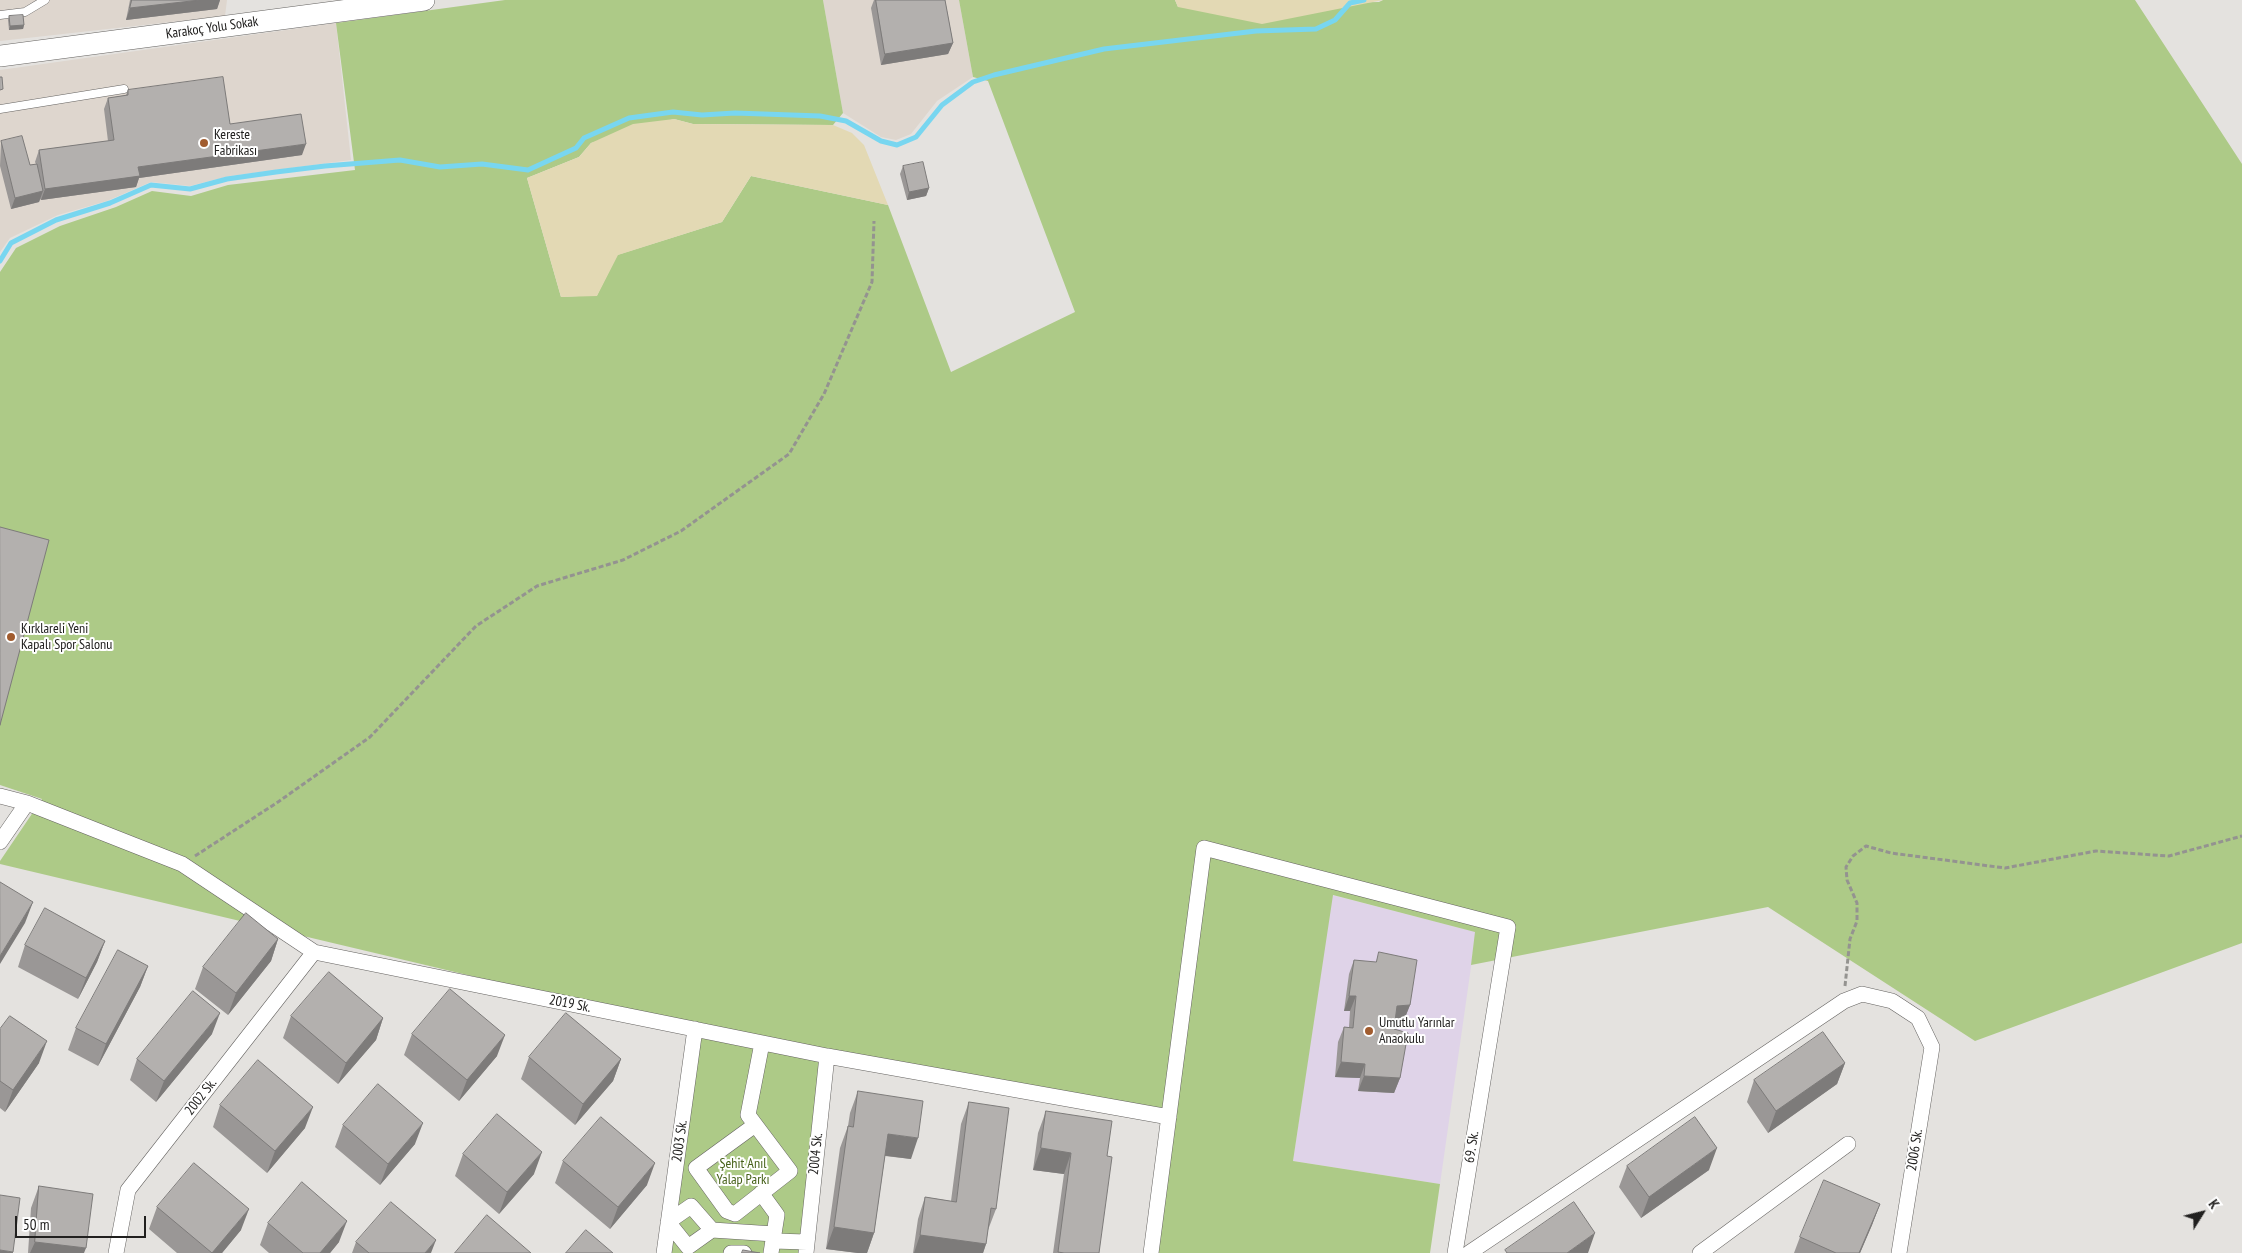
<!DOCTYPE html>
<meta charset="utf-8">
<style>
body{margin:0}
#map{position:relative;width:2242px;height:1253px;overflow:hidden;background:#e4e2df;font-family:"PT Sans Narrow",sans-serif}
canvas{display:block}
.north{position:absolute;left:2177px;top:1188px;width:50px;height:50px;-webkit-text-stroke:4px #fff;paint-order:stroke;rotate:54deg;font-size:14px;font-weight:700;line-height:20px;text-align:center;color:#21201f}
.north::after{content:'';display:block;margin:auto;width:18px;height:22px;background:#21201f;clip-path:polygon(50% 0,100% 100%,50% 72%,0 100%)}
.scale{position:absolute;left:15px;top:1216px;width:131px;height:22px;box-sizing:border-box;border:2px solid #21201f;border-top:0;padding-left:6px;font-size:15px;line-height:18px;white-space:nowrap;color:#21201f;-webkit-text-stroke:4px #fff;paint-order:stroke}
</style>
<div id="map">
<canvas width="2242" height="1253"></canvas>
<div class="north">K</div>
<div class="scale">50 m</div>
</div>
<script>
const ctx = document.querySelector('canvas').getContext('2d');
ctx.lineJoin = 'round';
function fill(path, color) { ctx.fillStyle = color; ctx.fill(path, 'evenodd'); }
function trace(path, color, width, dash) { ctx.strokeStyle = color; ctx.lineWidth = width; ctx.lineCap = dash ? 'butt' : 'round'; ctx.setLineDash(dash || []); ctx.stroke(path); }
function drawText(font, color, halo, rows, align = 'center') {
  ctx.font = font + ' "PT Sans Narrow",sans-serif'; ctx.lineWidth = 4; ctx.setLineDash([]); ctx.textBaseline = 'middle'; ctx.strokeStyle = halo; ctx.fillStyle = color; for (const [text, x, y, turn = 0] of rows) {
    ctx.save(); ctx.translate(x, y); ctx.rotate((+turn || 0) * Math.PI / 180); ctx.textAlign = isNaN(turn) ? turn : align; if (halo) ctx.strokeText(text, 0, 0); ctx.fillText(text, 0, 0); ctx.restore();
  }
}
const built = new Path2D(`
 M0 0H227L225 16 0 41Z
 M823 0H959L973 77 937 101 911 134 896 140 881 137 843 113Z
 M336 23 351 160 230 176 190 186 151 182 107 201 58 215 10 238 0 252V70Z`);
const education = new Path2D(`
 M1332 895 1476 932 1440 1184 1293 1161Z`);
const green = new Path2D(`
 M505 0H823L843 113 833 125 693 124 674 119 591 143 579 157 527 178 561 297 597 295 617 255 722 222 751 176 888 205 951 372 1075 312 988 81 973 77 959 0H1175L1178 7 1379 2 1383 0H2135L2242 164V943L1975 1041 1768 907 1471 965 1475 932 1333 895 1293 1161 1440 1184 1430 1253H1151L1168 1117 827 1056 806 1253H657L695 1029 0 864V861L42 799 0 785V272L16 248 60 226 116 207 152 191 191 196 228 185 355 170 336 23Z`);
const sand = new Path2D(`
 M1175 0H1383L1262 24 1178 7Z
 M674 119 693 124 833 125 852 133 864 145 888 205 751 176 722 222 618 255 597 296 561 297 527 178 579 157 591 143 633 124Z`);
const stream = new Path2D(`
 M0 261 11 243 56 220 110 203 151 185 190 189 227 179 276 172 325 166 400 160 440 167 482 164 528 170 576 148 584 138 629 118 673 112 702 115 735 113 820 116 846 121 881 141 897 145 916 137 942 105 973 82 994 75 1104 49 1256 31 1316 29 1335 20 1350 3 1364 0`);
const path = new Path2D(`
 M195 856 278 802 370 737 476 626 537 586 623 560 681 531 789 454 824 394 872 282 874 221
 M1845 986 1850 939 1857 921V903L1847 880 1846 867 1853 856 1866 846 1891 853 2005 868 2096 851 2169 856 2242 836`);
const lane = new Path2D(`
 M0 15 25 12 45 0
 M0 109 124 89`);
const street = new Path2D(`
 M0 796 27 803 182 864 314 952 827 1056 1169 1117
 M0 842 27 803
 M755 1125 696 1168 727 1211 735 1214 790 1171 748 1115 762 1043
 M761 1193 777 1215 771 1253
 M712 1230 688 1247 668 1222 691 1206 712 1230 774 1234
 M773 1241 807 1242
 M116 1253 128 1190 314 952
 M664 1253 695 1029
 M731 1253H744
 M806 1253 827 1056
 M1151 1253 1204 848 1508 927 1455 1253
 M1469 1253 1844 1001 1862 994 1892 1001 1918 1018 1932 1047 1899 1253
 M1700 1253 1848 1144`);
const secondary = new Path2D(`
 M0 56 424 0`);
const wall = new Path2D(`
 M130 0H220L217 9 126 20Z
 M874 0H945L953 43 948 54 881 65 871 8Z
 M9 16 24 25 23 29 9 30 8 20Z
 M128 90 230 124 302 155 139 178 136 187 41 200 40 199 39 202 11 209 0 166 1 141 30 165 36 164 35 162 39 150 108 141 104 109 108 98 126 95Z
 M903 166 929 188 926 196 907 200 900 174Z
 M278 939 271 961 228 1015 195 989 203 967Z
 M105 941 97 962 78 999 18 967 25 945Z
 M1354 960 1410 1005 1404 1020 1395 1021 1394 1029 1400 1078 1394 1093 1358 1091 1360 1078 1335 1077 1338 1042 1344 1027H1349L1350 1011H1344L1349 974Z
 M148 966 140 987 98 1066 68 1050 76 1028Z
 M291 1016 383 1018 376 1040 338 1084 283 1038Z
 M0 1029 39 1063 5 1112 0 1108Z
 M212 1034 156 1102 130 1080 137 1059Z
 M412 1034 497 1056 459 1101 404 1055Z
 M529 1057 621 1059 613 1081 575 1125 521 1079Z
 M1845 1063 1837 1084 1768 1133 1747 1102 1754 1080Z
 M858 1091 911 1159 885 1156 874 1233 867 1253H858L826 1249 840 1148 848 1126 850 1113Z
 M969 1102 996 1209 988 1230 986 1244 983 1253H913L918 1219 925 1197 951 1201 961 1124Z
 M220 1105 305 1128 267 1173 213 1127Z
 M1046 1111 1107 1156 1099 1253H1053L1064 1174 1033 1170 1038 1133Z
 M343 1125 415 1144 380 1185 335 1147Z
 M463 1154 534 1174 499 1214 455 1176Z
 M563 1161 647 1185 610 1229 555 1183Z
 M1627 1166 1709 1170 1641 1218 1619 1187Z
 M39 1186 84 1253H28L31 1208Z
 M1880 1204 1872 1225 1860 1253H1794L1800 1237Z
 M157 1207 241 1230 222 1253H177L149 1229Z
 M268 1223 339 1242 330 1253H269L260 1245Z
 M356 1242 431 1253H352Z`);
const shadedWall = new Path2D(`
 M200 0H220L217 9 126 20 130 8Z
 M24 25 23 29 9 30 10 26Z
 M953 43 948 54 881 65 885 54Z
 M306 144 302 155 139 178 136 187 41 200 45 189 138 167Z
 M929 188 926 196 907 200 909 192Z
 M43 191 39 202 11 209 15 198Z
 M33 902 25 923 0 964V956Z
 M278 939 271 961 228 1015 236 993Z
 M105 941 97 962 78 999 86 978Z
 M148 966 140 987 98 1066 106 1044Z
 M1349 996H1356L1350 1011H1344Z
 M1410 1005 1404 1020 1392 1021 1397 1006Z
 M220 1013 212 1034 156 1102 164 1081Z
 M383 1018 376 1040 338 1084 346 1063Z
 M505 1035 497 1056 459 1101 467 1080Z
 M47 1041 39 1063 5 1112 13 1090Z
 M621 1059 613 1081 575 1125 583 1104Z
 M1341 1062 1365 1064 1360 1078 1335 1077Z
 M1845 1063 1837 1084 1768 1133 1776 1111Z
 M1364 1076 1400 1078 1394 1093 1358 1091Z
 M313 1107 305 1128 267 1173 275 1151Z
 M423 1123 415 1144 380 1185 388 1164Z
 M888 1134 918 1138 911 1159 880 1155Z
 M1041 1148 1071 1153 1064 1174 1033 1170Z
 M1717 1148 1709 1170 1641 1218 1649 1197Z
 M542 1152 534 1174 499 1214 507 1192Z
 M655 1163 647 1185 610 1229 618 1207Z
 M1880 1204 1872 1225 1860 1253H1859Z
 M249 1209 241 1230 222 1253H212Z
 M347 1221 339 1242 330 1253H320Z
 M834 1227 874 1233 867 1253H858L826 1249Z
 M1595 1233 1588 1253H1567Z
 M920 1235 986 1244 983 1253H914Z
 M436 1240 431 1253H425Z
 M35 1242 86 1248 84 1253H30Z
 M0 1250 13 1252V1253H0Z`);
const building = new Path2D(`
 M132 0H200L130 8Z
 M876 0H945L953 43 885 54Z
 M23 15 24 25 10 26 9 16Z
 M0 77H2L3 89 0 90Z
 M223 77 230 124 301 114 306 144 138 167 140 176 45 189 39 150 114 140 108 98 128 95V90Z
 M22 136 30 165 37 164 43 191 15 198 1 141Z
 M923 162 929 188 909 192 903 166Z
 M0 527 49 540 0 725Z
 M0 882 33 902 0 956Z
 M45 908 105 941 86 978 25 945Z
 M246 913 278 939 236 993 203 967Z
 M118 950 148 966 106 1044 76 1028Z
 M1379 952 1417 960 1410 1005 1397 1006 1394 1029 1408 1033 1400 1078 1364 1076 1365 1064 1341 1062 1344 1027 1353 1028 1356 996H1349L1354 960 1376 962Z
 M329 972 383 1018 346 1063 291 1016Z
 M450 989 505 1035 467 1080 412 1034Z
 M193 991 220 1013 164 1081 137 1059Z
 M566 1013 621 1059 583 1104 529 1057Z
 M10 1016 47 1041 13 1090 0 1081V1029Z
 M1823 1032 1845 1063 1776 1111 1754 1080Z
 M258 1060 313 1107 275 1151 220 1105Z
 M378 1084 423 1123 388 1164 343 1125Z
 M858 1091 923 1101 918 1138 888 1134 874 1233 834 1227 848 1126 853 1127Z
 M969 1102 1009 1108 996 1209 991 1208 986 1244 920 1235 925 1197 956 1202Z
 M1046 1111 1112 1121 1107 1156 1112 1157 1099 1253H1064L1058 1252 1071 1153 1041 1148Z
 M497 1114 542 1152 507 1192 463 1154Z
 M601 1117 655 1163 618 1207 563 1161Z
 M1695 1117 1717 1148 1649 1197 1627 1166Z
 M194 1163 249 1209 212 1253 157 1207Z
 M1824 1180 1880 1204 1859 1253H1836L1800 1237Z
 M302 1182 347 1221 320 1253H303L268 1223Z
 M39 1186 93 1194 86 1248 35 1242Z
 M0 1195 20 1198 13 1252 0 1250Z
 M391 1202 436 1240 425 1253H369L356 1242Z
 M1574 1202 1595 1233 1567 1253H1507L1505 1250Z
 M487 1215 531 1253H455Z
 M586 1230 613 1253H566Z
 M743 1250 760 1253H742Z`);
const markers = [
 [204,143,5,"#a15c2f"],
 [11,637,5,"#a15c2f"],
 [1369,1031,5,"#a15c2f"]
];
const streetNames = [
 ["Karakoç Yolu Sokak",212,28,-8],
 ["2019 Sk.",570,1004,11],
 ["2002 Sk.",201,1097,-52],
 ["2003 Sk.",680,1141,-82],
 ["69. Sk.",1472,1147,-81],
 ["2006 Sk.",1915,1150,-81],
 ["2004 Sk.",816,1154,-84]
];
const poiNames = [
 ["Kereste",214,135],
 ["Fabrikası",214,151],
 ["Kırklareli Yeni",21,629],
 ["Kapalı Spor Salonu",21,645],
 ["Umutlu Yarınlar",1379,1023],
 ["Anaokulu",1379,1039]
];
const parkNames = [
 ["Şehit Anıl",743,1164],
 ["Yalap Parkı",743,1180]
];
fill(built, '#ded6ce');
fill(education, '#dfd3e8');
fill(green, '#adca87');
fill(sand, '#e3d9b4');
trace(stream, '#78d6f0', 5);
trace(lane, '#656361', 9);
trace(street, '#656361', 16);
trace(secondary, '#656361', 22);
trace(path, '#949390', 3, [5, 2.5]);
trace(lane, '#fff', 8);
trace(street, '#fff', 15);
trace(secondary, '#fff', 21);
fill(wall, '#9a9796');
fill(shadedWall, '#7d7b7a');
fill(building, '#b3b0ae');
trace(building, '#7d7b7a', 1);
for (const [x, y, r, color] of markers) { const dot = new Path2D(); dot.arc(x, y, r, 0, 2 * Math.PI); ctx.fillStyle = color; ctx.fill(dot); trace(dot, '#fff', 2); }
drawText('14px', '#21201f', '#fff', streetNames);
drawText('14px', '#21201f', '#fff', poiNames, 'left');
drawText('14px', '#466019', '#fff', parkNames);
</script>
